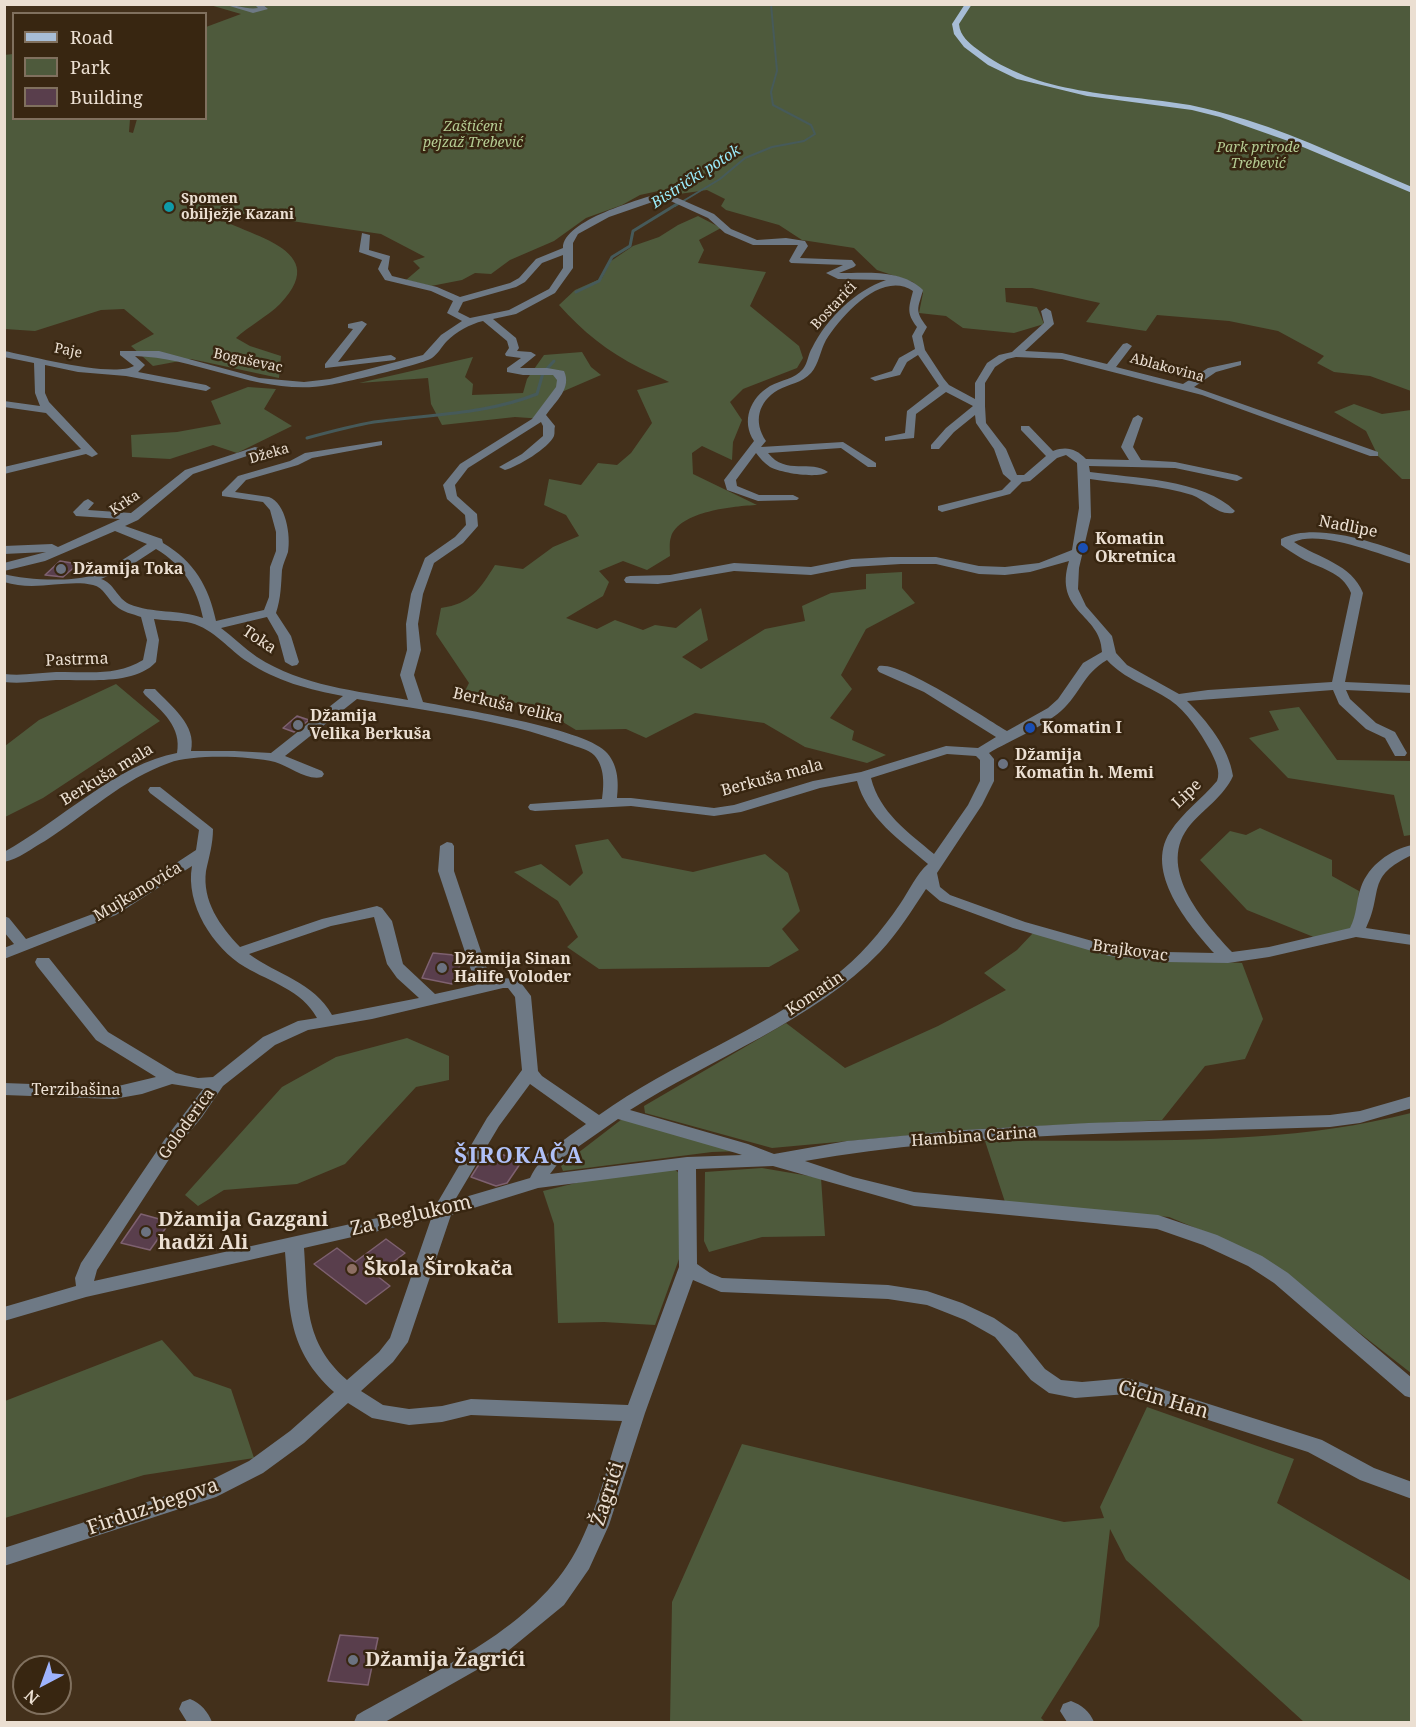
<!DOCTYPE html>
<meta charset="utf-8">
<style>
body{margin:0}
#map{position:relative;width:1416px;height:1727px;overflow:hidden;background:#43301b;font-family:"Noto Serif",serif}
canvas{display:block}
.frame{position:absolute;inset:0;border:6px solid #ebdfd2;pointer-events:none}
.legend{position:absolute;left:12px;top:12px;width:195px;height:108px;box-sizing:border-box;background:#382611;border:2px solid #80705e;margin:0;padding:8px 10px;list-style:none;font-size:18px;color:#ebdfd2}
.legend li{display:flex;align-items:center;gap:12px;height:30px}
.legend b{width:30px;border:2px solid #80705e}
.north{position:absolute;left:12px;top:1655px;width:60px;height:60px;box-sizing:border-box;background:#382611;border:2px solid #80705e;border-radius:50%;rotate:221deg;font-size:16px;font-weight:700;line-height:24px;text-align:center;color:#ebdfd2}
.north::after{content:'';display:block;margin:auto;width:21px;height:27px;background:#9eb3fd;clip-path:polygon(50% 0,100% 100%,50% 72%,0 100%)}
</style>
<div id="map">
<canvas width="1416" height="1727"></canvas>
<div class="frame"></div>
<ul class="legend">
<li><b style="height:8px;background:#a7bdd6"></b>Road</li>
<li><b style="height:16px;background:#4e5a3c"></b>Park</li>
<li><b style="height:16px;background:#593e4c"></b>Building</li>
</ul>
<div class="north">N</div>
</div>
<script>
const ctx = document.querySelector('canvas').getContext('2d');
ctx.lineJoin = 'round';
function fill(path, color) { ctx.fillStyle = color; ctx.fill(path, 'evenodd'); }
function trace(path, color, width, dash) { ctx.strokeStyle = color; ctx.lineWidth = width; ctx.lineCap = dash ? 'butt' : 'round'; ctx.setLineDash(dash || []); ctx.stroke(path); }
function drawText(font, color, halo, rows, align = 'center') {
  ctx.font = font + ' "Noto Serif",serif'; ctx.lineWidth = 5; ctx.setLineDash([]); ctx.textBaseline = 'middle'; ctx.strokeStyle = halo; ctx.fillStyle = color; for (const [text, x, y, turn = 0] of rows) {
    ctx.save(); ctx.translate(x, y); ctx.rotate((+turn || 0) * Math.PI / 180); ctx.textAlign = isNaN(turn) ? turn : align; if (halo) ctx.strokeText(text, 0, 0); ctx.fillText(text, 0, 0); ctx.restore();
  }
}
const green = new Path2D(`
 M210 5H1411V391L1370 376 1334 372 1317 363 1324 356 1278 331 1229 321 1157 315 1146 331 1086 322 1100 303 1032 288H1005L1006 302 1037 307 1044 324 1014 333 963 328 946 316 919 313 923 293 913 282 877 270 854 248 802 240 779 225 726 210 721 206 725 199 707 190 679 194 663 190 640 195 622 205 586 218 554 241 510 260 491 274 475 273 462 280 431 286 406 280 420 268 413 261 425 257 381 234 202 208C231 235 339 243 280 304 268 316 249 326 236 338L250 346 281 356 279 378 191 359 153 366 131 346 154 334 124 309 101 310 35 331 5 329 4 55 13 54 14 118 130 119 129 132 133 133 137 119 206 118V27L241 14Z
 M698 216 721 228 699 240 704 250 698 263 766 272 750 306 799 346 803 358 797 368 743 389 730 402 742 420 733 442 732 460 702 446 692 453 693 474 757 505C735 506 679 511 671 537 669 542 670 550 670 556L647 570 623 561 599 571 609 582 603 596 566 618 597 629 615 620 643 630 655 625 676 628 701 608 708 640 682 657 701 669 765 629 805 621 802 606 831 593 866 589V574L902 572V588L915 603 866 629 841 675 852 689 830 718 854 731 852 740 886 755 867 763 805 747 764 723 695 713 646 738 626 729 576 730 533 704 461 699 469 683 436 634 441 608C471 604 480 589 495 565L523 569 553 547 579 536 566 515 544 505 549 479 581 485 598 463 617 465 631 453 652 423 637 390 669 382C660 377 649 373 640 368 608 352 582 331 559 305L575 290 602 278 611 261 633 246 659 237 678 225Z
 M582 352 591 367 601 375 550 397 544 419 515 417 442 425 431 404 428 378 359 383 473 357 465 377 473 384 472 395 523 393 527 379 544 355Z
 M248 387 276 389 264 409 292 426 237 453 213 445 170 459 132 457 131 435 177 432 221 424 211 401Z
 M1354 404 1382 414 1411 410V479H1402L1378 456 1366 431 1334 412Z
 M116 684 160 721 43 798 5 817V746L39 720Z
 M1299 707 1337 760 1411 761V835L1404 836 1394 795 1288 778 1249 738 1279 730 1269 711Z
 M1260 828 1332 860V876L1359 891 1355 928 1326 942 1247 910 1200 860 1230 831 1246 835Z
 M608 839 622 858 693 872 765 854 788 873 800 911 782 929 799 950 769 967 599 969 567 947 578 937 558 901 514 872 541 864 570 886 583 873 575 845Z
 M1033 933 1118 957 1242 963 1263 1019 1245 1059 1205 1066 1162 1120 980 1129 772 1148 645 1113 644 1106 786 1023 845 1068 938 1026 1006 990 984 973 1017 950Z
 M407 1038 449 1056V1080L416 1087 345 1164 297 1184 224 1190 198 1206 185 1195 282 1087 336 1057Z
 M1411 1113V1373L1271 1264 1215 1236 1169 1217 1005 1202 985 1141C1125 1139 1275 1148 1411 1113Z
 M626 1116 741 1151 712 1152 563 1171 561 1166Z
 M762 1168 821 1178 825 1236 762 1237 709 1252 704 1241 705 1172Z
 M674 1169 679 1173V1259L655 1325 604 1322 558 1323 554 1224 543 1191 584 1181Z
 M162 1340 194 1376 231 1389 254 1458 144 1475 5 1518V1401Z
 M1147 1407 1294 1459 1277 1503 1411 1581V1722H1304L1126 1560 1110 1529 1099 1626 1041 1718 1045 1722H670L672 1602 742 1444 1064 1522 1104 1518 1100 1507Z`);
const streamFar1 = new Path2D(`
 M675 206 720 179 745 158 772 147 804 141 815 134 811 125 773 105 771 92 777 71 771 4`);
const stream = new Path2D(`
 M576 292 599 281 612 257 630 246 633 231 677 204
 M307 438C329 432 351 426 374 422 430 414 484 415 537 394L543 373 554 361`);
const building = new Path2D(`
 M60 561 78 564 63 577 45 575Z
 M297 716 309 720 294 732 283 728Z
 M433 953 464 956 452 984 422 978Z
 M488 1150 522 1161 507 1183 496 1186 471 1177Z
 M141 1214 170 1222 150 1250 121 1243Z
 M386 1239 405 1253 376 1275 390 1286 366 1304 314 1264 337 1248 355 1262Z
 M340 1635 378 1638 368 1685 328 1681Z`);
const minor = new Path2D(`
 M223 4C234 4 247 10 258 8L254 4H262L268 9 253 13Z
 M664 192 714 214 731 229 757 240 786 238 805 241 808 246 800 258 852 260 856 265 854 267 839 273C867 273 902 269 923 290 918 309 914 310 927 327L922 336 925 350 944 379 949 385 975 399V383L987 363 999 355 1012 352 1044 323 1041 311 1046 308 1051 311 1054 324 1025 351 1062 353 1107 364 1123 344 1127 343 1132 346 1116 367 1183 384 1208 368 1241 361V365L1216 372 1194 387 1378 452V456H1370L1202 395 1062 359 1016 357 1007 359 995 367 985 383V406L986 423 1006 449 1017 475H1024L1046 456 1021 430V426H1029L1053 451C1067 446 1076 449 1086 459L1129 460 1121 447 1133 418 1138 415 1143 418 1133 447 1141 460 1175 462 1237 475 1243 478 1237 481 1175 468 1089 466 1090 472C1132 478 1204 479 1235 511L1233 513C1219 516 1205 500 1192 495 1162 485 1122 484 1090 479L1091 517 1079 568 1078 589 1086 606 1112 636 1116 653 1127 665 1179 694 1208 690 1332 682 1351 593C1342 571 1320 569 1301 558 1294 554 1287 549 1281 545V539C1316 521 1376 543 1412 556V564C1383 556 1320 529 1294 542 1318 558 1352 564 1363 593L1345 682 1412 685V693L1346 690 1350 699 1376 723 1395 732 1407 753 1405 756H1395L1385 738 1366 729 1339 704 1333 690 1187 701C1207 721 1229 748 1233 776 1224 796 1204 809 1191 824 1154 867 1203 921 1232 952L1269 947 1350 928C1357 915 1356 901 1361 887 1369 865 1390 850 1412 845V855C1365 877 1384 891 1366 928L1412 935V945L1356 937 1269 957 1228 963 1166 962 1109 956 1013 928 940 901 926 889C912 910 898 933 880 952 816 1019 709 1060 630 1110L748 1144 774 1154 847 1141 964 1130 1088 1123 1330 1115 1360 1111 1412 1096V1108L1360 1123 1330 1127C1158 1133 974 1131 805 1161L853 1177 914 1192 1158 1215 1217 1235 1262 1256 1288 1273 1412 1378V1398L1405 1396 1274 1283 1248 1266 1203 1245 1157 1229 914 1206 773 1166 696 1169 697 1264 710 1273 722 1278 888 1285 927 1291 962 1303 994 1318 1017 1334 1045 1369 1061 1380 1082 1382 1127 1378 1322 1440 1374 1468 1412 1482V1499L1360 1480 1308 1452 1127 1394 1075 1398 1049 1393 1031 1380 995 1337 965 1320 927 1305 888 1299 721 1292 693 1280 645 1413 609 1525 589 1569 564 1605 503 1655 385 1722H354L357 1715C430 1673 528 1632 572 1558 595 1520 608 1463 622 1421L471 1415 442 1422 409 1425 372 1418 348 1403 304 1443 263 1473 216 1497 4 1566V1548L203 1484 249 1461 290 1431 334 1392C287 1349 290 1311 285 1252L86 1297 4 1321V1307L76 1286 75 1278 81 1263 165 1139 203 1089 172 1084 142 1094 114 1099 4 1095V1083L114 1087 156 1077 96 1040 37 966 35 962 37 958H49L108 1032 176 1073 198 1078 213 1077 263 1037 298 1021 317 1018C302 990 270 982 245 967 213 948 185 904 192 866L116 915 4 959V948L14 944 4 932V916L9 918 26 939 106 909 196 850 199 830 150 793 148 790 150 787H160L213 829C213 844 209 857 206 871 202 901 220 926 240 947L322 919 377 906 382 908 392 921 403 964 435 994 476 985 438 871 440 846 447 842 452 843 454 846V871L491 981 502 978 518 979 531 996 538 1071 542 1076 599 1115C672 1063 759 1031 832 978 859 958 881 932 900 904 909 891 917 873 928 864 900 840 867 818 857 781L820 788 741 812 714 816 631 806 535 811 530 810 528 807 530 804 602 799C604 785 605 767 594 755 588 749 577 747 569 744 501 719 427 711 357 699L285 756 322 771 324 774 322 777C307 781 289 766 275 762 249 756 194 754 169 763 123 779 86 815 45 841 32 848 19 859 4 862V852C57 823 119 763 177 753 182 727 162 711 145 695L143 692 145 689H155C171 706 197 725 191 751H234L271 753 343 696C310 690 276 681 248 662 229 650 214 629 191 623 180 620 166 621 154 619L159 640 156 662C134 686 85 679 56 680 38 681 22 684 4 682V674C22 676 38 673 56 672 86 671 116 677 143 660L147 640 141 617C133 614 122 612 116 606 107 599 104 587 93 585 66 579 35 592 4 582V574C24 580 69 582 89 576 110 569 129 556 147 544L115 531 45 561 4 571V563L46 552 4 554V546L52 544 58 547 120 519 76 516 73 512 84 501 88 499 94 503 88 510 131 513 185 470 255 447 259 448V452L193 474 138 520 125 526 162 539 163 543C194 561 209 587 216 621L264 610 269 597 270 567 276 551V532L270 510 263 502 222 496V492L238 476 290 461 305 453 382 441V445L312 458 298 465 246 480 235 492 269 497C286 503 291 536 288 552 286 558 283 564 282 570 281 585 281 598 276 613L291 636 299 662 297 665 292 666 285 662 278 636 267 617 221 628C233 637 244 648 257 657 302 686 357 691 408 700L400 675 407 650 406 624 411 594 425 558 455 537 466 525 465 515 447 499 443 485 460 464 532 419 556 387 557 380 553 375H523L507 372V368L521 358 506 356 505 354 509 348 507 341 483 321C470 324 456 332 447 341 442 346 438 354 432 358 424 364 343 383 329 385 262 397 201 358 135 356L145 365 138 372 206 385 211 388 206 391 126 376 78 372 45 365V393L49 402 98 454 92 457 86 454 4 474V467L81 449 46 413 4 407V401L40 406 35 393 34 363 4 357V351C31 356 113 378 134 366L120 355V351H159L259 378 304 382 330 379 423 355 441 335 462 321 447 313 453 301 431 291 385 280 378 269 382 260 359 252 362 233 370 235 369 250 390 256 388 269 392 276 437 287 460 297 510 283 519 278 536 259 563 248C563 220 641 199 664 192ZM664 198 708 218 725 233 753 245H798L789 261 791 263 843 265 826 273 838 279 886 280C855 291 827 318 812 348 808 354 808 363 803 369 795 379 781 380 770 386 750 398 741 421 754 441L724 480 727 490 758 501 797 500 799 498 793 495H759L737 486 736 480 756 453C760 458 764 463 770 467 781 473 818 479 828 472 811 459 786 476 768 453L841 448 868 467H876V463L843 442 761 447 766 441C753 422 758 402 778 390 789 384 802 383 811 373 819 364 820 351 826 340 842 315 882 270 913 291 909 307 906 313 917 327L912 336 915 349 899 358 892 371 870 378 875 381 900 375 907 362 918 355 939 386 907 411 905 433 885 437V441L914 438 916 414 946 392 973 406 946 428 931 445V449H939L954 432 975 415 976 423 994 449 1003 474 1011 481 1002 490 938 506V510L942 512 1010 494 1022 482 1030 481 1057 458 1066 455 1077 463 1079 508 1072 550 1039 563 1005 567 979 566 936 557H891L852 559 811 567 734 563 670 575 630 576 626 577 624 580 626 583 658 584 734 571 811 575 852 567 901 564H936L979 574 1005 575 1030 572 1069 561C1053 613 1101 613 1102 652L1083 663 1058 699 1048 708 1007 731C985 718 901 661 879 666L877 669 879 672 924 692 996 737 978 748 946 746 861 772 813 781 734 805 714 808 631 798H617C619 782 618 763 605 751 582 728 459 709 423 702L414 675 421 650 418 624 423 594 434 563 463 543 478 526 477 514 457 496 455 485 468 468 541 422 543 426V436L522 454 499 467 505 470C517 467 549 448 554 436 555 433 554 429 555 426L546 415C556 401 572 388 564 371L547 368H520L536 355 531 352 517 351 519 348 516 338 493 319 516 314 555 293 573 268V243L578 234 609 217ZM563 255V268L549 289 509 310 470 318 458 312 463 302 516 287 525 282 542 263ZM156 549C183 565 197 588 203 618 179 609 153 614 129 604 117 598 114 583 101 579L130 566ZM1107 660C1124 679 1149 686 1170 700 1187 712 1200 732 1210 750 1215 760 1221 771 1217 781 1202 799 1183 812 1170 832 1144 872 1188 924 1214 953L1166 952 1110 946 1025 922 950 895 940 887 937 873 982 805 994 781V759L989 753C1011 740 1043 727 1061 711 1081 693 1082 675 1107 660ZM947 754 976 756 980 760V781L968 805 934 854C908 832 880 813 871 778ZM374 917 387 964 397 978 419 998 332 1015C314 982 277 975 249 954L331 926ZM503 988H508L515 997 522 1070 487 1118 436 1205 94 1281 97 1270 177 1147 202 1117 223 1086 275 1045 308 1030 372 1019ZM530 1084 586 1124C564 1140 543 1152 530 1178L455 1200 499 1126ZM618 1119 736 1153 742 1155 687 1157 550 1174 562 1158ZM678 1170 679 1267 628 1405 471 1399 442 1406 409 1409 383 1405 361 1391 393 1362 408 1342 451 1215 538 1188ZM431 1219 390 1338 379 1352 347 1380C303 1341 308 1302 304 1248Z
 M362 321 367 324 338 362 391 355 396 358 395 360 325 368V364L353 329 348 328V324Z
 M190 1699C201 1703 208 1712 212 1722H187L179 1709 182 1702Z
 M1071 1701C1082 1705 1090 1712 1094 1722H1067L1060 1711 1063 1704Z`);
const major = new Path2D(`
 M965 4H972L959 24C960 36 969 43 977 49 1037 96 1118 93 1190 105 1209 109 1228 114 1247 120 1304 138 1357 164 1412 187V193L1291 142 1220 117 1192 110 1087 96 1017 79 988 65 964 47 954 34 952 24Z`);
const markers = [
 [169,207,6,"#0f9aa8"],
 [1083,548,6,"#1a4fb4"],
 [61,569,6,"#6b7280"],
 [298,725,6,"#6b7280"],
 [1030,728,6,"#1a4fb4"],
 [1003,764,6,"#6b7280"],
 [442,968,6,"#6b7280"],
 [146,1232,6,"#6b7280"],
 [352,1269,6,"#8d6e63"],
 [353,1660,6,"#6b7280"]
];
const farParknames = [
 ["Zaštićeni",473,127],
 ["pejzaž Trebević",473,143],
 ["Park prirode",1258,148],
 ["Trebević",1258,164]
];
const farPoinames = [
 ["Spomen",181,199],
 ["obilježje Kazani",181,215]
];
const farStreetnames = [
 ["Bostarići",834,306,-47],
 ["Paje",68,351,11],
 ["Boguševac",248,361,12],
 ["Ablakovina",1167,368,15],
 ["Džeka",269,454,-16],
 ["Krka",125,503,-34]
];
const farWaternames = [
 ["Bistrički potok",696,177,-33]
];
const streetNames = [
 ["Nadlipe",1348,527,11],
 ["Toka",259,640,33],
 ["Pastrma",77,660,-2],
 ["Berkuša velika",508,706,13],
 ["Berkuša mala",107,775,-31],
 ["Berkuša mala",772,778,-15],
 ["Lipe",1187,794,-44],
 ["Mujkanovića",138,892,-31],
 ["Brajkovac",1130,951,8],
 ["Komatin",815,994,-34],
 ["Terzibašina",76,1090],
 ["Goloderica",187,1124,-54],
 ["Hambina Carina",974,1137,-4]
];
const poiNames = [
 ["Komatin",1095,539],
 ["Okretnica",1095,557],
 ["Džamija Toka",73,569],
 ["Džamija",310,716],
 ["Velika Berkuša",310,734],
 ["Komatin I",1042,728],
 ["Džamija",1015,755],
 ["Komatin h. Memi",1015,773],
 ["Džamija Sinan",454,959],
 ["Halife Voloder",454,977]
];
const nearStreetnames = [
 ["Za Beglukom",411,1216,-13],
 ["Cicin Han",1163,1400,16],
 ["Žagrići",608,1494,-72],
 ["Firduz-begova",153,1507,-19]
];
const nearPoinames = [
 ["Džamija Gazgani",158,1220],
 ["hadži Ali",158,1243],
 ["Škola Širokača",364,1269],
 ["Džamija Žagrići",365,1660]
];
const districtNames = [
 ["ŠIROKAČA",519,1157]
];
fill(green, '#4e5a3c');
trace(streamFar1, '#465a5a', 2);
trace(stream, '#465a5a', 3);
fill(building, '#593e4c');
trace(building, '#7e6170', 1.5);
fill(minor, '#6e7985');
fill(major, '#a7bdd6');
for (const [x, y, r, color] of markers) { const dot = new Path2D(); dot.arc(x, y, r, 0, 2 * Math.PI); ctx.fillStyle = color; ctx.fill(dot); trace(dot, '#382611', 2); }
drawText('italic 14px', '#b4cb92', '#382611', farParknames);
drawText('bold 14px', '#ebdfd2', '#382611', farPoinames, 'left');
drawText('14px', '#ebdfd2', '#382611', farStreetnames);
drawText('italic 15px', '#9aebfa', '#382611', farWaternames);
drawText('16px', '#ebdfd2', '#382611', streetNames);
drawText('bold 16px', '#ebdfd2', '#382611', poiNames, 'left');
drawText('20px', '#ebdfd2', '#382611', nearStreetnames);
drawText('bold 20px', '#ebdfd2', '#382611', nearPoinames, 'left');
ctx.letterSpacing = '1.5px';
drawText('bold 22px', '#afc0f7', '#382611', districtNames);
ctx.letterSpacing = '0px';
</script>
